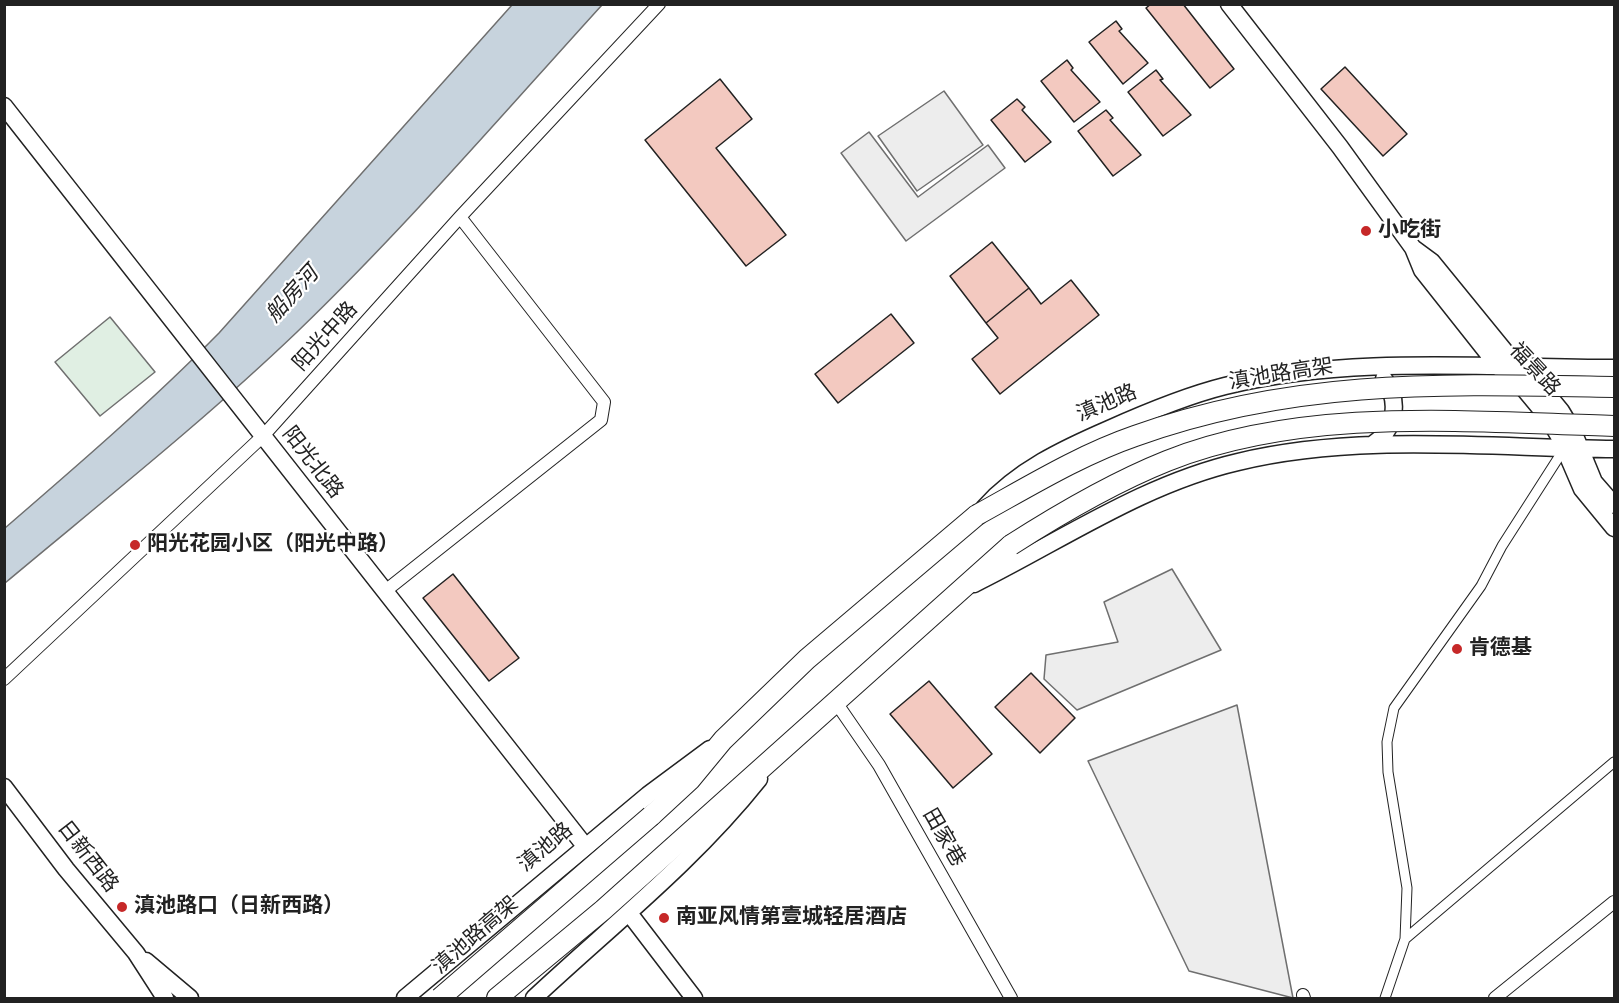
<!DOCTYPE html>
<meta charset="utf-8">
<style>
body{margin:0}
#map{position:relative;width:1619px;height:1003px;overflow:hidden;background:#fff;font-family:"Sofia Sans Condensed",sans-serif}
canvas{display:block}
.frame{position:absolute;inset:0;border:6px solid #222;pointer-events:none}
</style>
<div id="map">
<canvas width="1619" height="1003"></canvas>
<div class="frame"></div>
</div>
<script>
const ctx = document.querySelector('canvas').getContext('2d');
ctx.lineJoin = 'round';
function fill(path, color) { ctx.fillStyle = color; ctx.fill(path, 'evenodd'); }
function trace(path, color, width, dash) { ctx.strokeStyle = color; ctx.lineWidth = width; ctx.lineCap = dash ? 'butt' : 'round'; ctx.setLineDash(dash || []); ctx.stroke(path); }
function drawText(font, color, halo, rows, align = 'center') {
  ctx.font = font + ' "Sofia Sans Condensed","Noto Sans SC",sans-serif'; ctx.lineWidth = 4.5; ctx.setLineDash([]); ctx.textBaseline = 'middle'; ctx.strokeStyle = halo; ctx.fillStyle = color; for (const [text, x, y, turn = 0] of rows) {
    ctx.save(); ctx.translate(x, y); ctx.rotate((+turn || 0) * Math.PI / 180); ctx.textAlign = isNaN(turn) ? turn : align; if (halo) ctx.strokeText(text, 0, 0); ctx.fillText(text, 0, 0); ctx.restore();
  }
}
const green = new Path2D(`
 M110 317 155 372 100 416 55 362Z`);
const parking = new Path2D(`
 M944 91 983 145 917 191 878 136Z
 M869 132 918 197 988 145 1005 168 906 241 841 153Z
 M1172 569 1221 650 1077 710 1044 679 1046 655 1118 642 1104 602Z
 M1237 705 1293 998 1189 971 1088 761Z`);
const water = new Path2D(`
 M512 5H602C502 115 404 229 297 332 204 421 103 501 5 583V528C78 465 151 402 219 333Z`);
const building = new Path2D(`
 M1151 4H1183L1234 69 1210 88 1146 8Z
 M1116 21 1122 29 1119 31 1148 63 1123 84 1089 42Z
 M1067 60 1073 68 1071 70 1100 102 1074 122 1041 81Z
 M1345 67 1407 134 1383 156 1321 89Z
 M1156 70 1163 79 1160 80 1191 115 1163 136 1128 92Z
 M720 79 752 119 716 148 786 235 746 266 645 140Z
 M1017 99 1025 107 1022 110 1051 142 1025 162 991 120Z
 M1106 110 1113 118 1110 120 1141 155 1113 176 1078 131Z
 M992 242 1029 288 986 323 950 276Z
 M1071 280 1099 315 1000 394 972 359 998 338 986 323 1029 288 1041 304Z
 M891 314 914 343 838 403 815 374Z
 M453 574 519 658 489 681 423 598Z
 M1031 673 1075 718 1040 753 995 707Z
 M929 681 992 754 953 788 890 714Z`);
const pedestrian = new Path2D(`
 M1405 939 1614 762
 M1385 998 1405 939 1407 888 1388 772 1387 742 1394 708 1481 586 1502 546 1564 449`);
const minor = new Path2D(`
 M384 592 601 420 604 402 460 217
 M4 679 263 436 460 217 659 4
 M835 701 879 765 1011 998
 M1303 995 1304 998
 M1495 998 1614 902`);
const tertiary = new Path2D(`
 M1229 4 1340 147 1413 248 1422 270 1502 371 1520 384 1549 419 1560 438 1582 489 1614 528
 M4 106 585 846
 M1413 248 1432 262 1507 354 1530 373 1561 411 1573 431 1594 482 1614 505
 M1372 445C1395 430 1401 402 1384 379
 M984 508C1018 470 1063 449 1109 429 1147 412 1185 396 1225 386 1351 355 1485 368 1614 368
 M974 584C1061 541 1143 484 1238 462 1357 433 1492 448 1614 449
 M4 787 66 869 136 953 165 998
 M629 913 694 998
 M146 961 190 998
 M405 998 648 795 710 749
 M534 998C611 926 693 862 759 779`);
const primary = new Path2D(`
 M651 816 690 780 723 740 807 659 977 515
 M497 998 603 910 1011 545`);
const primaryBridge = new Path2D(`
 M977 515C1028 487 1080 455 1135 436 1296 378 1447 384 1614 387
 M1011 545C1061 513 1112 483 1167 461 1305 406 1469 422 1614 426
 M440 998 651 816`);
const markers = [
 [1366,231,6,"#c62828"],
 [135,545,6,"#c62828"],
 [1457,649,6,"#c62828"],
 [122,907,6,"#c62828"],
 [664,918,6,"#c62828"]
];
const poiNames = [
 ["小吃街",1378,231],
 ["阳光花园小区（阳光中路）",147,545],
 ["肯德基",1469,649],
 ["滇池路口（日新西路）",134,907],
 ["南亚风情第壹城轻居酒店",676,918]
];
const streetNames = [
 ["阳光中路",326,337,-48],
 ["福景路",1534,370,47],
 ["滇池路高架",1281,375,-9],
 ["滇池路",1107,404,-23],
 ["阳光北路",312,463,52],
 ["田家巷",943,838,60],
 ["滇池路",546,848,-40],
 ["日新西路",87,857,52],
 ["滇池路高架",476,936,-41]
];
const waterNames = [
 ["船房河",293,295,-48]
];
fill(green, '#e0efe3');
trace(green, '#6f6f6f', 1.5);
fill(parking, '#ededed');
trace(parking, '#6f6f6f', 1.5);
fill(water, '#c7d3dd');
trace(water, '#6f6f6f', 1.5);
fill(building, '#f3c9c0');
trace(building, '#222', 1.5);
trace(pedestrian, '#222', 11);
trace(minor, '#222', 14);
trace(tertiary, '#222', 19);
trace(primary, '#222', 22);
trace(pedestrian, '#fff', 9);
trace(minor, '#fff', 12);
trace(tertiary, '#fff', 16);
trace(primary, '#fff', 20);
trace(primaryBridge, '#222', 22, []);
trace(primaryBridge, '#fff', 20);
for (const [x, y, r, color] of markers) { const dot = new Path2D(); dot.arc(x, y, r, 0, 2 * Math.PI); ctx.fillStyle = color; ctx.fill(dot); trace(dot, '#fff', 2); }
drawText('bold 21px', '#222', '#fff', poiNames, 'left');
drawText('21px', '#222', '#fff', streetNames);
drawText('italic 22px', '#222', '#fff', waterNames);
</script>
